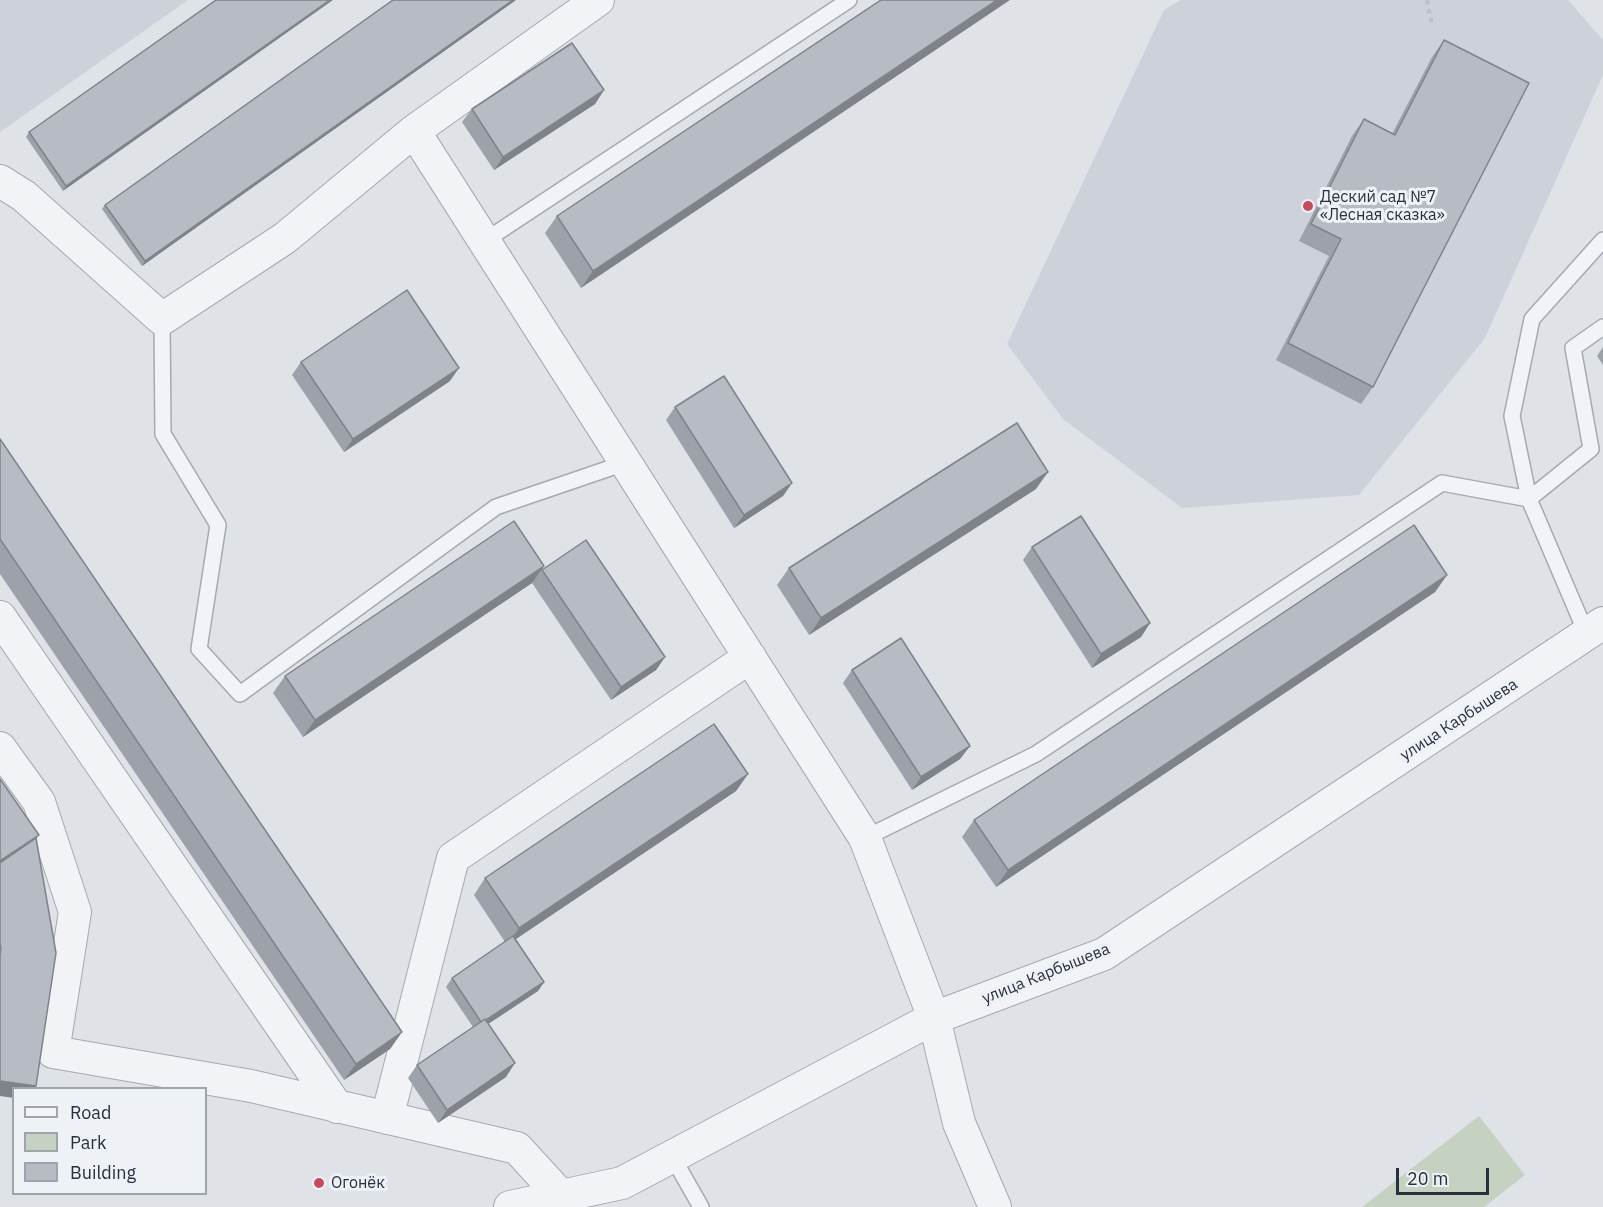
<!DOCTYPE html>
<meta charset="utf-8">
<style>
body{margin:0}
#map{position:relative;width:1603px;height:1207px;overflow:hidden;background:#dfe2e7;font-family:"IBM Plex Sans",sans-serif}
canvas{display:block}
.legend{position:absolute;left:12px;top:1087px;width:195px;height:108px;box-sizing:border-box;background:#eef1f5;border:2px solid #9fa4ab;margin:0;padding:8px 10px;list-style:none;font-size:18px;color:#29303d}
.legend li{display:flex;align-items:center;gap:12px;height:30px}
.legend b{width:30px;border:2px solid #9fa4ab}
.scale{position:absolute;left:1396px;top:1168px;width:93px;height:27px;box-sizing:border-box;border:3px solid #29303d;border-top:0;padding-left:8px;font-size:18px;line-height:21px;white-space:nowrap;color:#29303d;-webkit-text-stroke:4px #eef1f5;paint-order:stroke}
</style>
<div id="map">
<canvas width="1603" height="1207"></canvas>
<ul class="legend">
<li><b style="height:8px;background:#f1f3f6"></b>Road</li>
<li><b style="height:16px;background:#c5d1c1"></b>Park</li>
<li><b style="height:16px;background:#b6bbc4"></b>Building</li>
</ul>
<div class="scale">20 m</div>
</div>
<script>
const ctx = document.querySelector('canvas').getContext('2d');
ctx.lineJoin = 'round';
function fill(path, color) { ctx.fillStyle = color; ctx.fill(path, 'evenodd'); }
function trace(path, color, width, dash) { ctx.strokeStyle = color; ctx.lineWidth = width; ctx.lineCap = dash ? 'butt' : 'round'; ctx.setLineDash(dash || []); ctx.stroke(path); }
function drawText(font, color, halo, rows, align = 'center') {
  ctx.font = font + ' "IBM Plex Sans",sans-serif'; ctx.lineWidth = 6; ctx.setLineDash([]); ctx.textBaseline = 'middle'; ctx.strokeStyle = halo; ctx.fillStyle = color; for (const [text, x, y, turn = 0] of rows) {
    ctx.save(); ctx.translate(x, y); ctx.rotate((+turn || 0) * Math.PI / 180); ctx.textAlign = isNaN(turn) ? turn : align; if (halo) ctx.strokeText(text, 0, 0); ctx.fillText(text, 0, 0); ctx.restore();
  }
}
const built = new Path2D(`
 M0 0H188L0 132Z
 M1181 0H1568L1603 40V75L1485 338 1359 495 1182 508 1063 419 1007 344 1164 10Z`);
const green = new Path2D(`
 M1479 1116 1525 1175 1484 1207H1362Z`);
const path = new Path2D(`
 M1427 0 1432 25`);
const lane = new Path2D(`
 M1603 240 1532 319 1512 416 1529 499 1591 449 1573 348 1603 327
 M483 242 849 0
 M162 319 163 434 218 525 199 649 240 694 496 507 625 463
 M865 838 1036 754 1442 483 1529 499 1587 635
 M672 1156 701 1207`);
const street = new Path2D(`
 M414 131 865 838 934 1018 959 1123 995 1207
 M0 181 24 196 162 319 285 238 414 131 598 0
 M0 617 337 1107
 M0 748 39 802 75 912 53 1052 251 1086 517 1148 561 1196
 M387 1118 453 858 750 657
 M510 1207 622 1183 934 1018 1104 954 1603 623`);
const wall = new Path2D(`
 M216 0 63 191 26 137 29 132Z
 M393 0H516L142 266 102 209 105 205Z
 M881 0 581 288 545 233 557 216Z
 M1444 40 1373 387 1361 404 1276 360 1329 256 1299 241 1352 136 1364 119 1392 134 1432 57Z
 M604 90 595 104 494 170 462 122 472 109Z
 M1603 347V365L1597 356Z
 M301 362 450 381 344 452 292 375Z
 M675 407 792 483 783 496 734 528 666 420Z
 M0 439 402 1032 390 1049 344 1080 0 574Z
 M1036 489 809 635 777 585 789 568Z
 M1032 547 1150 623 1141 637 1092 668 1023 560Z
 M544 566 542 570 665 657 656 670 611 700 532 583 303 737 273 693 285 676Z
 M1447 575 1435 592 996 887 962 837 974 820Z
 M852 670 970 746 960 759 912 790 843 683Z
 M748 774 736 791 516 939 544 982 538 991 488 1024 506 1077 438 1123 408 1078 417 1065 473 1027 446 987 452 978 505 942 474 895 485 878Z`);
const shadedWall = new Path2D(`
 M330 0H333L63 191 66 186Z
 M513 0H516L142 266 145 261Z
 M997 0H1010L581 288 593 271Z
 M604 90 595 104 494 170 503 157Z
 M459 368 450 381 344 452 353 439Z
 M1048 472 1036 489 809 635 821 618Z
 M792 483 783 496 734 528 744 515Z
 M544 566 532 583 303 737 315 720Z
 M1447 575 1435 592 996 887 1008 870Z
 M1150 623 1141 637 1092 668 1101 654Z
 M665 657 656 670 611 700 621 687Z
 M970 746 960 759 912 790 921 777Z
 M748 774 736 791 507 945 519 928Z
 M39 835 27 852 0 870V861Z
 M544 982 538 991 476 1032 482 1023Z
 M402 1032 390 1049 344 1080 356 1064Z
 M515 1063 506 1077 438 1123 447 1110Z
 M0 1081 36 1086 35 1089H14V1098L0 1096Z`);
const building = new Path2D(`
 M216 0H330L66 186 29 132Z
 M393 0H513L145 261 105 205Z
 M881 0H997L593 271 557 216Z
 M1444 40 1529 83 1373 387 1288 343 1341 239 1311 224 1364 119 1395 135Z
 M572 43 604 90 503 157 472 109Z
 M407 290 459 368 353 439 301 362Z
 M724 376 792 483 744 515 675 407Z
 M1017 423 1048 472 821 618 789 568Z
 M0 439 402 1032 356 1064 0 539Z
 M1081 516 1150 623 1101 654 1032 547Z
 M514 521 544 566 315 720 285 676Z
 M1414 525 1447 575 1008 870 974 820Z
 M586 540 665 657 621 687 542 570Z
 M901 638 970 746 921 777 852 670Z
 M714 724 748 774 519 928 485 878Z
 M0 779 39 835 0 861Z
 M36 838 56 953 36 1086 0 1081V955L1 949 0 944V863Z
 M513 936 544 982 486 1020 485 1019 481 1022 452 978Z
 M485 1019 515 1063 447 1110 417 1065Z`);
const markers = [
 [1308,206,6,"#c54c5e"],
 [319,1183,6,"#c54c5e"]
];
const poiNames = [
 ["Деский сад №7",1320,197],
 ["«Лесная сказка»",1320,215],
 ["Огонёк",331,1183]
];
const streetNames = [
 ["улица Карбышева",1459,720,-33],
 ["улица Карбышева",1046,974,-22]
];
fill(built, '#cdd1d9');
fill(green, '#c5d1c1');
trace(lane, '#a5a9b1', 18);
trace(street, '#a5a9b1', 34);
trace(path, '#bdc0c6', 4, [4.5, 4.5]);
trace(lane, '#f1f3f6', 15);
trace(street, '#f1f3f6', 32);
fill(wall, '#9da1a9');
fill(shadedWall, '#7f8389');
fill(building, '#b6bbc4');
trace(building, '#7f8389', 1.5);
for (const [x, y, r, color] of markers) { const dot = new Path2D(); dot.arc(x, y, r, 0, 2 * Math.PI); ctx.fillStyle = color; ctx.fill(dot); trace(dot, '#eef1f5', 2); }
drawText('16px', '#29303d', '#eef1f5', poiNames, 'left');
drawText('16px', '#29303d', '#eef1f5', streetNames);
</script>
